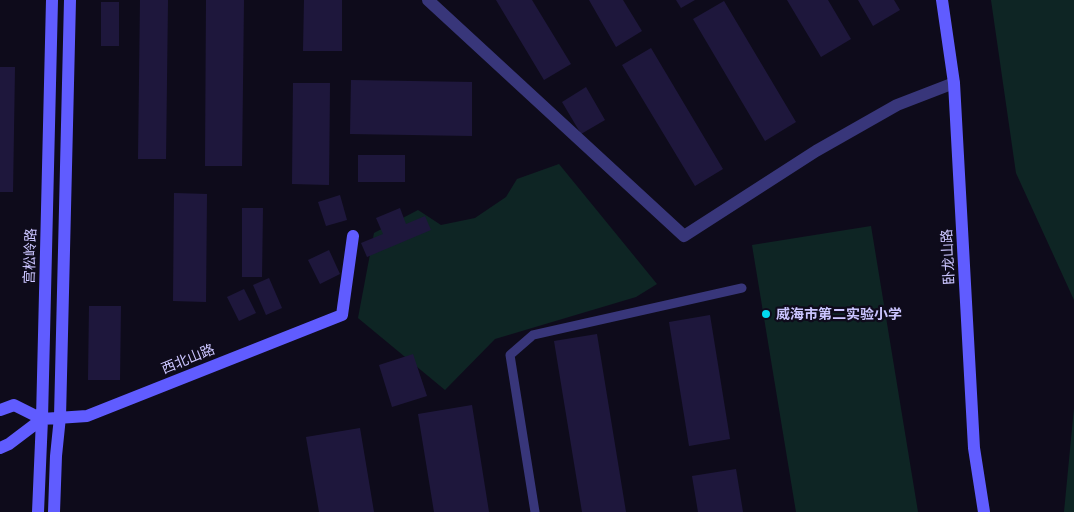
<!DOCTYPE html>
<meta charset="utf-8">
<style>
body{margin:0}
canvas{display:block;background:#0e0b1b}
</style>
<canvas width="1074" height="512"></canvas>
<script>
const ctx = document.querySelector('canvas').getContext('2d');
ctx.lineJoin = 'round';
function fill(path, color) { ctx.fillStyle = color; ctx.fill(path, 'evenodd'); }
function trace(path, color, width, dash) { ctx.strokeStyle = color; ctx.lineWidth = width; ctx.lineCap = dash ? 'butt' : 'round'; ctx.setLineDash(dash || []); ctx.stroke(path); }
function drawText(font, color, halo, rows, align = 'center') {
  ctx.font = font + ' "Exo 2","Noto Sans SC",sans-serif'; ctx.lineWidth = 4.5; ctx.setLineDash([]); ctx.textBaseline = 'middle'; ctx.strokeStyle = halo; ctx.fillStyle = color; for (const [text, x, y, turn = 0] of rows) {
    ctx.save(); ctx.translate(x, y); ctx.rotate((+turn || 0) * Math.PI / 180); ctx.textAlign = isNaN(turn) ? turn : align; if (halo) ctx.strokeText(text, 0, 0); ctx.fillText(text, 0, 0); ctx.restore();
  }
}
const green = new Path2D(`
 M991 0H1074V300L1016 173Z
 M559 164 657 284 636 297 495 339 445 390 358 318 374 233 418 210 441 225 475 218 506 197 517 179Z
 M871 226 918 512H796L752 245Z
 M1074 408V512H1064Z`);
const building = new Path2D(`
 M140 0H168L166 159H138Z
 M206 0H244L242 166H205Z
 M304 0H342V51H303Z
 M496 0H532L571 64 544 80Z
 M589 0H623L642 31 616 47Z
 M676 0H695L681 8Z
 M787 0H828L851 39 821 57Z
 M858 0H894L900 10 873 26Z
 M724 1 796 122 765 141 693 19Z
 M101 2H119V46H101Z
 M651 48 723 169 695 186 622 65Z
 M0 67H15L13 192H0Z
 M351 80 472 82V136L350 134Z
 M293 83H330L329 185 292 184Z
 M586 87 605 120 581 134 562 102Z
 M358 155H405V182H358Z
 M174 193 207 194 206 302 173 301Z
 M340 195 347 220 326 226 318 202Z
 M242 208H263L262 277H242Z
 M400 208 406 224 425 216 431 230 367 257 361 243 383 234 376 218Z
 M329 250 340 274 320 284 308 260Z
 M269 278 282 308 266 315 253 285Z
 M244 289 256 313 239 321 227 297Z
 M89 306H121L120 380H88Z
 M710 315 730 439 689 446 669 322Z
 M597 334 626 512H582L554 341Z
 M413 354 427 396 392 407 379 365Z
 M472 405 489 512H434L418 414Z
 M360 428 374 512H319L306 437Z
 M736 469 743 512H698L692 476Z`);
const lane = new Path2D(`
 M535 512 510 355 533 335 742 288`);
const street = new Path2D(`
 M428 0 684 236 816 151 897 105 954 83`);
const secondary = new Path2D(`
 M942 0 954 83 974 448 984 512
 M0 410 14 405 42 419 87 416 342 315 353 236
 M0 448 9 444 42 419
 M38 512 42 419 52 0
 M54 512 56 456 60 417 70 0`);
const markers = [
 [766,314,5,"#01d9ef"]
];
const streetNames = [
 ["宫松岭路",30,256,-88],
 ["卧龙山路",948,257,-93],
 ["西北山路",188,359,-22]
];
const poiNames = [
 ["威海市第二实验小学",776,314]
];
fill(green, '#0e2524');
fill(building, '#1e173c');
trace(lane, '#38367a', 9);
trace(street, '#38367a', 12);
trace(secondary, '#605cff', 12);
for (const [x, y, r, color] of markers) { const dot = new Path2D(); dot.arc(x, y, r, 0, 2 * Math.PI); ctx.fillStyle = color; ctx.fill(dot); trace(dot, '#0e0b1b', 2); }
drawText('14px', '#cbc5ff', '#0e0b1b', streetNames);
drawText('bold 14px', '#cbc5ff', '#0e0b1b', poiNames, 'left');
</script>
